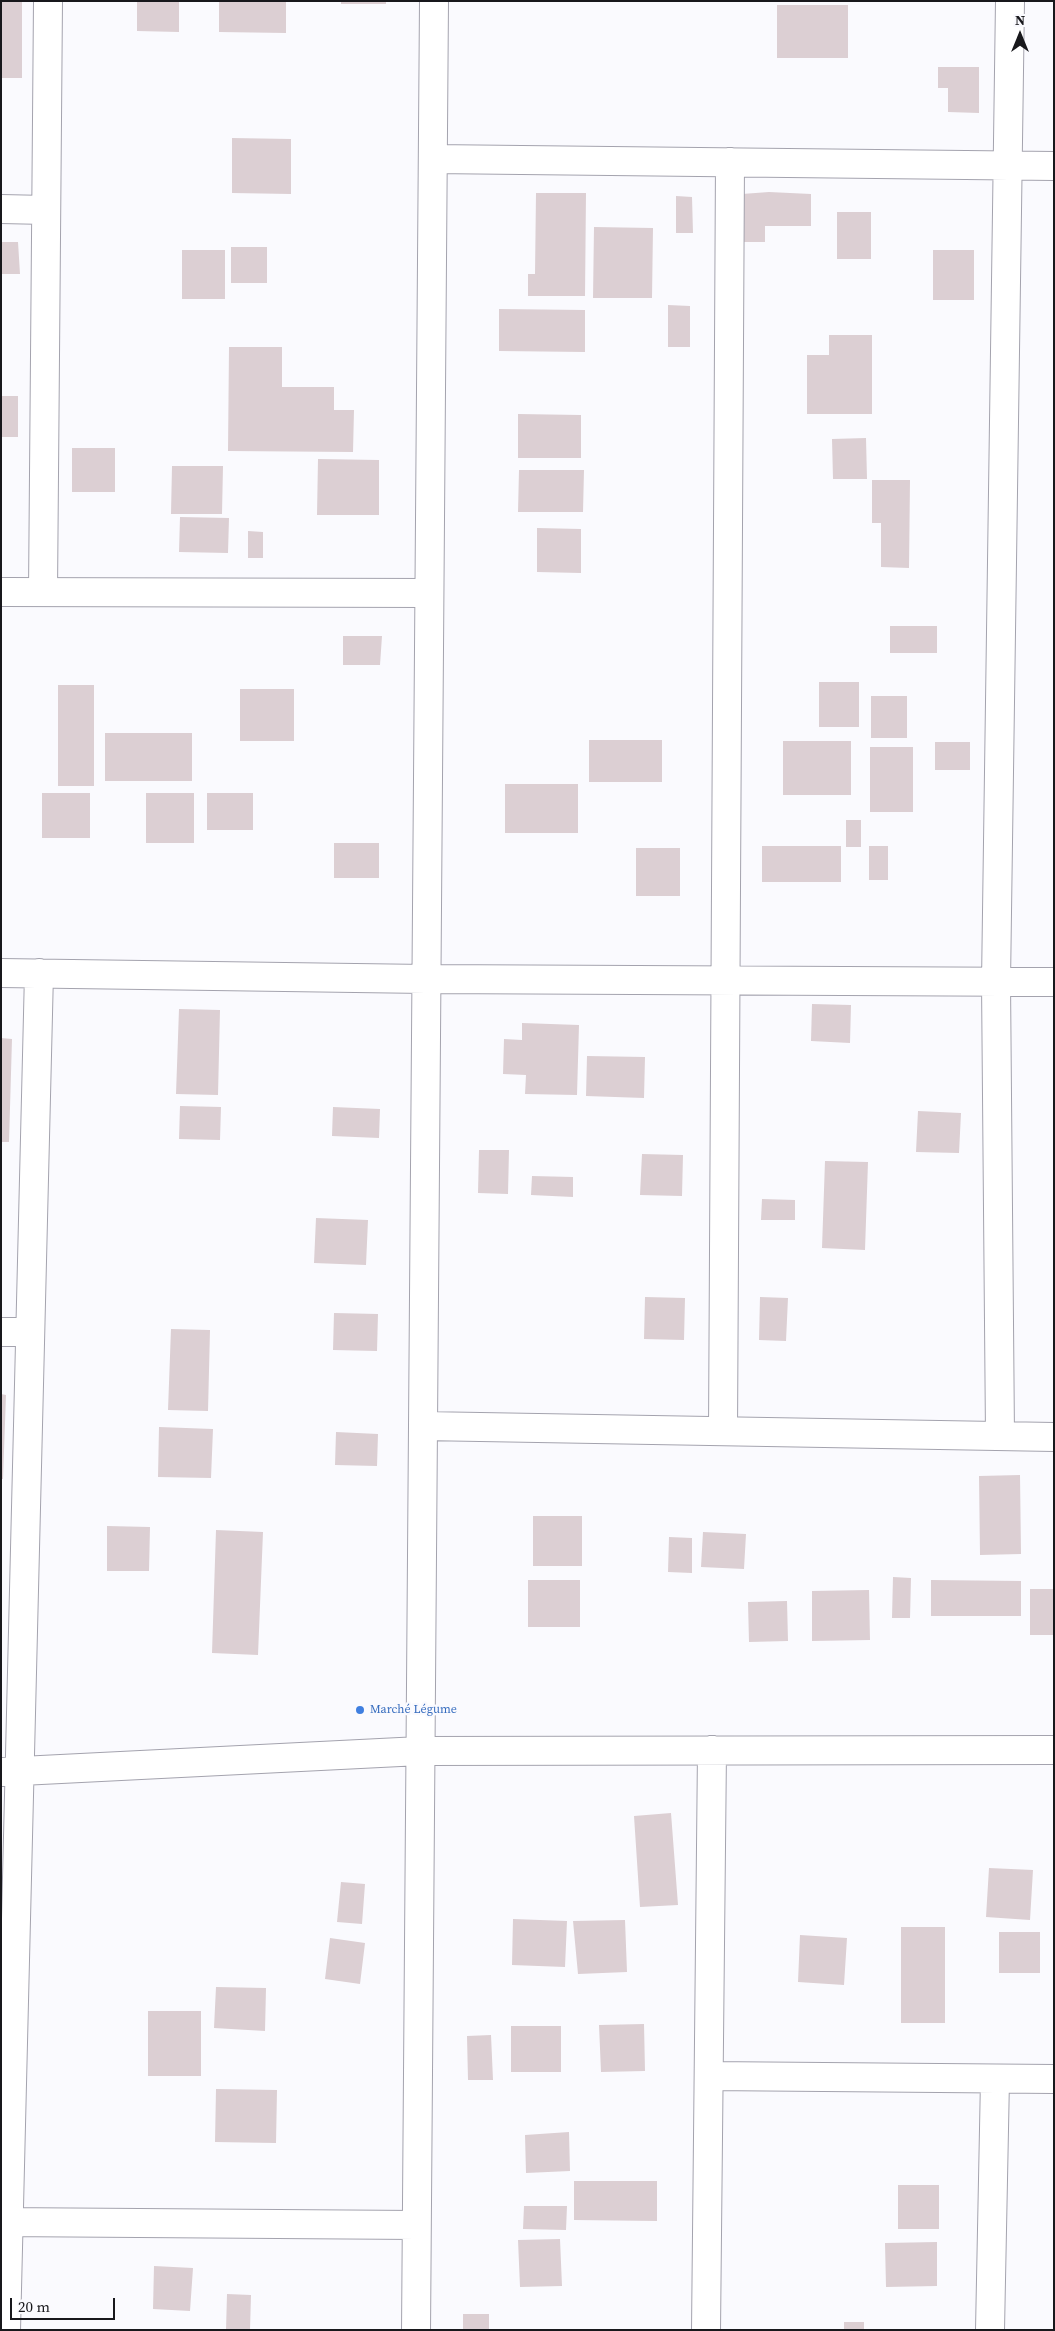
<!DOCTYPE html>
<meta charset="utf-8">
<style>
body{margin:0}
#map{position:relative;width:1055px;height:2331px;overflow:hidden;background:#fafafe;font-family:"Source Serif 4",serif}
canvas{display:block}
.frame{position:absolute;inset:0;border:2px solid #18181c;pointer-events:none}
.north{position:absolute;left:995px;top:10px;width:50px;height:50px;-webkit-text-stroke:4px #fafafe;paint-order:stroke;rotate:0deg;font-size:14px;font-weight:700;line-height:20px;text-align:center;color:#18181c}
.north::after{content:'';display:block;margin:auto;width:18px;height:22px;background:#18181c;clip-path:polygon(50% 0,100% 100%,50% 72%,0 100%)}
.scale{position:absolute;left:10px;top:2298px;width:105px;height:22px;box-sizing:border-box;border:2px solid #18181c;border-top:0;padding-left:6px;font-size:15px;line-height:18px;white-space:nowrap;color:#18181c;-webkit-text-stroke:4px #fafafe;paint-order:stroke}
</style>
<div id="map">
<canvas width="1055" height="2331"></canvas>
<div class="frame"></div>
<div class="north">N</div>
<div class="scale">20 m</div>
</div>
<script>
const ctx = document.querySelector('canvas').getContext('2d');
ctx.lineJoin = 'round';
function fill(path, color) { ctx.fillStyle = color; ctx.fill(path, 'evenodd'); }
function trace(path, color, width, dash) { ctx.strokeStyle = color; ctx.lineWidth = width; ctx.lineCap = dash ? 'butt' : 'round'; ctx.setLineDash(dash || []); ctx.stroke(path); }
function drawText(font, color, halo, rows, align = 'center') {
  ctx.font = font + ' "Source Serif 4",serif'; ctx.lineWidth = 4.5; ctx.setLineDash([]); ctx.textBaseline = 'middle'; ctx.strokeStyle = halo; ctx.fillStyle = color; for (const [text, x, y, turn = 0] of rows) {
    ctx.save(); ctx.translate(x, y); ctx.rotate((+turn || 0) * Math.PI / 180); ctx.textAlign = isNaN(turn) ? turn : align; if (halo) ctx.strokeText(text, 0, 0); ctx.fillText(text, 0, 0); ctx.restore();
  }
}
const building = new Path2D(`
 M1 1H22V78H1Z
 M137 1H179V32L137 31Z
 M219 1H286V33L219 32Z
 M341 1H386V4H341Z
 M777 5H848V58H777Z
 M938 67H979V113L948 112V88H938Z
 M232 138 291 139V194L232 193Z
 M769 192 811 194V226H765V242H742V194Z
 M536 193H586L585 296H528V274H535Z
 M676 196 692 197 693 233H676Z
 M837 212H871V259H837Z
 M594 227 653 228 652 298H593Z
 M1 242H18L20 274H1Z
 M231 247H267V283H231Z
 M182 250H225V299H182Z
 M933 250H974V300H933Z
 M668 305 690 306V347H668Z
 M499 309 585 310V352L499 351Z
 M829 335H872V414H807V355H829Z
 M229 347H282V387H334V410H354L353 452 228 451Z
 M1 396H18V437H1Z
 M518 414 581 415V458H518Z
 M866 438 867 479H833L832 439Z
 M72 448H115V492H72Z
 M318 459 379 460V515H317Z
 M172 466H223L222 514H171Z
 M519 470H584L583 512H518Z
 M872 480H910L909 568 881 567V523H872Z
 M180 517 229 518 228 553 179 552Z
 M537 528 581 529V573L537 572Z
 M248 531 263 532V558H248Z
 M890 626H937V653H890Z
 M343 636H382L380 665H343Z
 M819 682H859V727H819Z
 M58 685H94V786H58Z
 M240 689H294V741H240Z
 M871 696H907V738H871Z
 M105 733H192V781H105Z
 M589 740H662V782H589Z
 M783 741H851V795H783Z
 M935 742H970V770H935Z
 M870 747H913V812H870Z
 M505 784H578V833H505Z
 M42 793H90V838H42Z
 M146 793H194V843H146Z
 M207 793H253V830H207Z
 M846 820H861V847H846Z
 M334 843H379V878H334Z
 M762 846H841V882H762Z
 M869 846H888V880H869Z
 M636 848H680V896H636Z
 M812 1004 851 1005 850 1043 811 1041Z
 M179 1009 220 1010 218 1095 176 1094Z
 M522 1023 579 1025 577 1095 525 1094 526 1075 503 1074 504 1039 522 1040Z
 M1 1038 12 1039 9 1142H1Z
 M587 1056 645 1057 644 1098 586 1096Z
 M180 1106 221 1107 220 1140 179 1139Z
 M333 1107 380 1109 379 1138 332 1136Z
 M918 1111 961 1113 959 1153 916 1152Z
 M479 1150H509L508 1194 478 1193Z
 M642 1154 683 1155 682 1196 640 1195Z
 M825 1161 868 1162 865 1250 822 1248Z
 M532 1176 573 1177V1197L531 1195Z
 M762 1199 795 1200V1220H761Z
 M316 1218 368 1220 366 1265 314 1263Z
 M645 1297 685 1298 684 1340 644 1339Z
 M760 1297 788 1298 786 1341 759 1340Z
 M334 1313 378 1314 377 1351 333 1350Z
 M171 1329 210 1330 208 1411 168 1410Z
 M1 1394 6 1395 3 1479H1Z
 M159 1427 213 1429 211 1478 158 1477Z
 M336 1432 378 1434 377 1466 335 1465Z
 M1020 1475 1021 1554 980 1555 979 1476Z
 M533 1516H582V1566H533Z
 M107 1526 150 1527 149 1571H107Z
 M216 1530 263 1532 258 1655 212 1653Z
 M703 1532 746 1534 744 1569 701 1567Z
 M669 1537 692 1538V1573L668 1572Z
 M893 1577 911 1578 910 1618H892Z
 M528 1580H580V1627H528Z
 M931 1580 1021 1581V1616H931Z
 M1030 1589H1054V1635H1030Z
 M869 1590 870 1640 812 1641V1591Z
 M787 1601 788 1641 749 1642 748 1602Z
 M671 1813 678 1905 640 1907 634 1816Z
 M989 1868 1033 1870 1030 1920 986 1917Z
 M341 1882 365 1884 362 1924 337 1922Z
 M513 1919 567 1921 565 1967 512 1965Z
 M625 1920 627 1972 578 1974 573 1921Z
 M901 1927H945V2023H901Z
 M999 1932H1040V1973H999Z
 M800 1935 847 1938 844 1985 798 1982Z
 M330 1938 365 1943 360 1984 325 1979Z
 M216 1987 266 1988 265 2031 214 2028Z
 M148 2011H201V2076H148Z
 M644 2024 645 2071 601 2072 599 2025Z
 M511 2026H561V2072H511Z
 M491 2035 493 2080H468L467 2036Z
 M216 2089 277 2090 276 2143 215 2142Z
 M569 2132 570 2171 526 2173 525 2135Z
 M574 2181H657V2221L574 2220Z
 M898 2185H939V2229H898Z
 M524 2206H567L566 2230 523 2229Z
 M560 2239 562 2286 520 2287 518 2240Z
 M937 2242V2286L886 2287 885 2243Z
 M154 2266 193 2268 190 2311 153 2309Z
 M227 2294 251 2295 250 2330H226Z
 M463 2314H489V2330H463Z
 M844 2322H864V2330H844Z`);
const minor = new Path2D(`
 M433 159 1054 166
 M1 209 46 210
 M1 592 429 593
 M43 592 48 1
 M1 973 426 979 1054 982
 M1 1332H30
 M423 1426 1054 1437
 M723 1431 730 162
 M1000 1436 996 982 1010 1
 M1 1772 420 1751 1054 1750
 M709 2076 1054 2079
 M1 2222 416 2225
 M6 2330 39 973
 M416 2330 434 1
 M706 2330 712 1750
 M990 2330 995 2079`);
const markers = [
 [360,1710,5,"#3f7fe0"]
];
const shopNames = [
 ["Marché Légume",370,1710]
];
fill(building, '#dccfd3');
trace(minor, '#a4a3ae', 30);
trace(minor, '#fff', 28);
for (const [x, y, r, color] of markers) { const dot = new Path2D(); dot.arc(x, y, r, 0, 2 * Math.PI); ctx.fillStyle = color; ctx.fill(dot); trace(dot, '#fafafe', 2); }
drawText('12px', '#366cbe', '#fafafe', shopNames, 'left');
</script>
